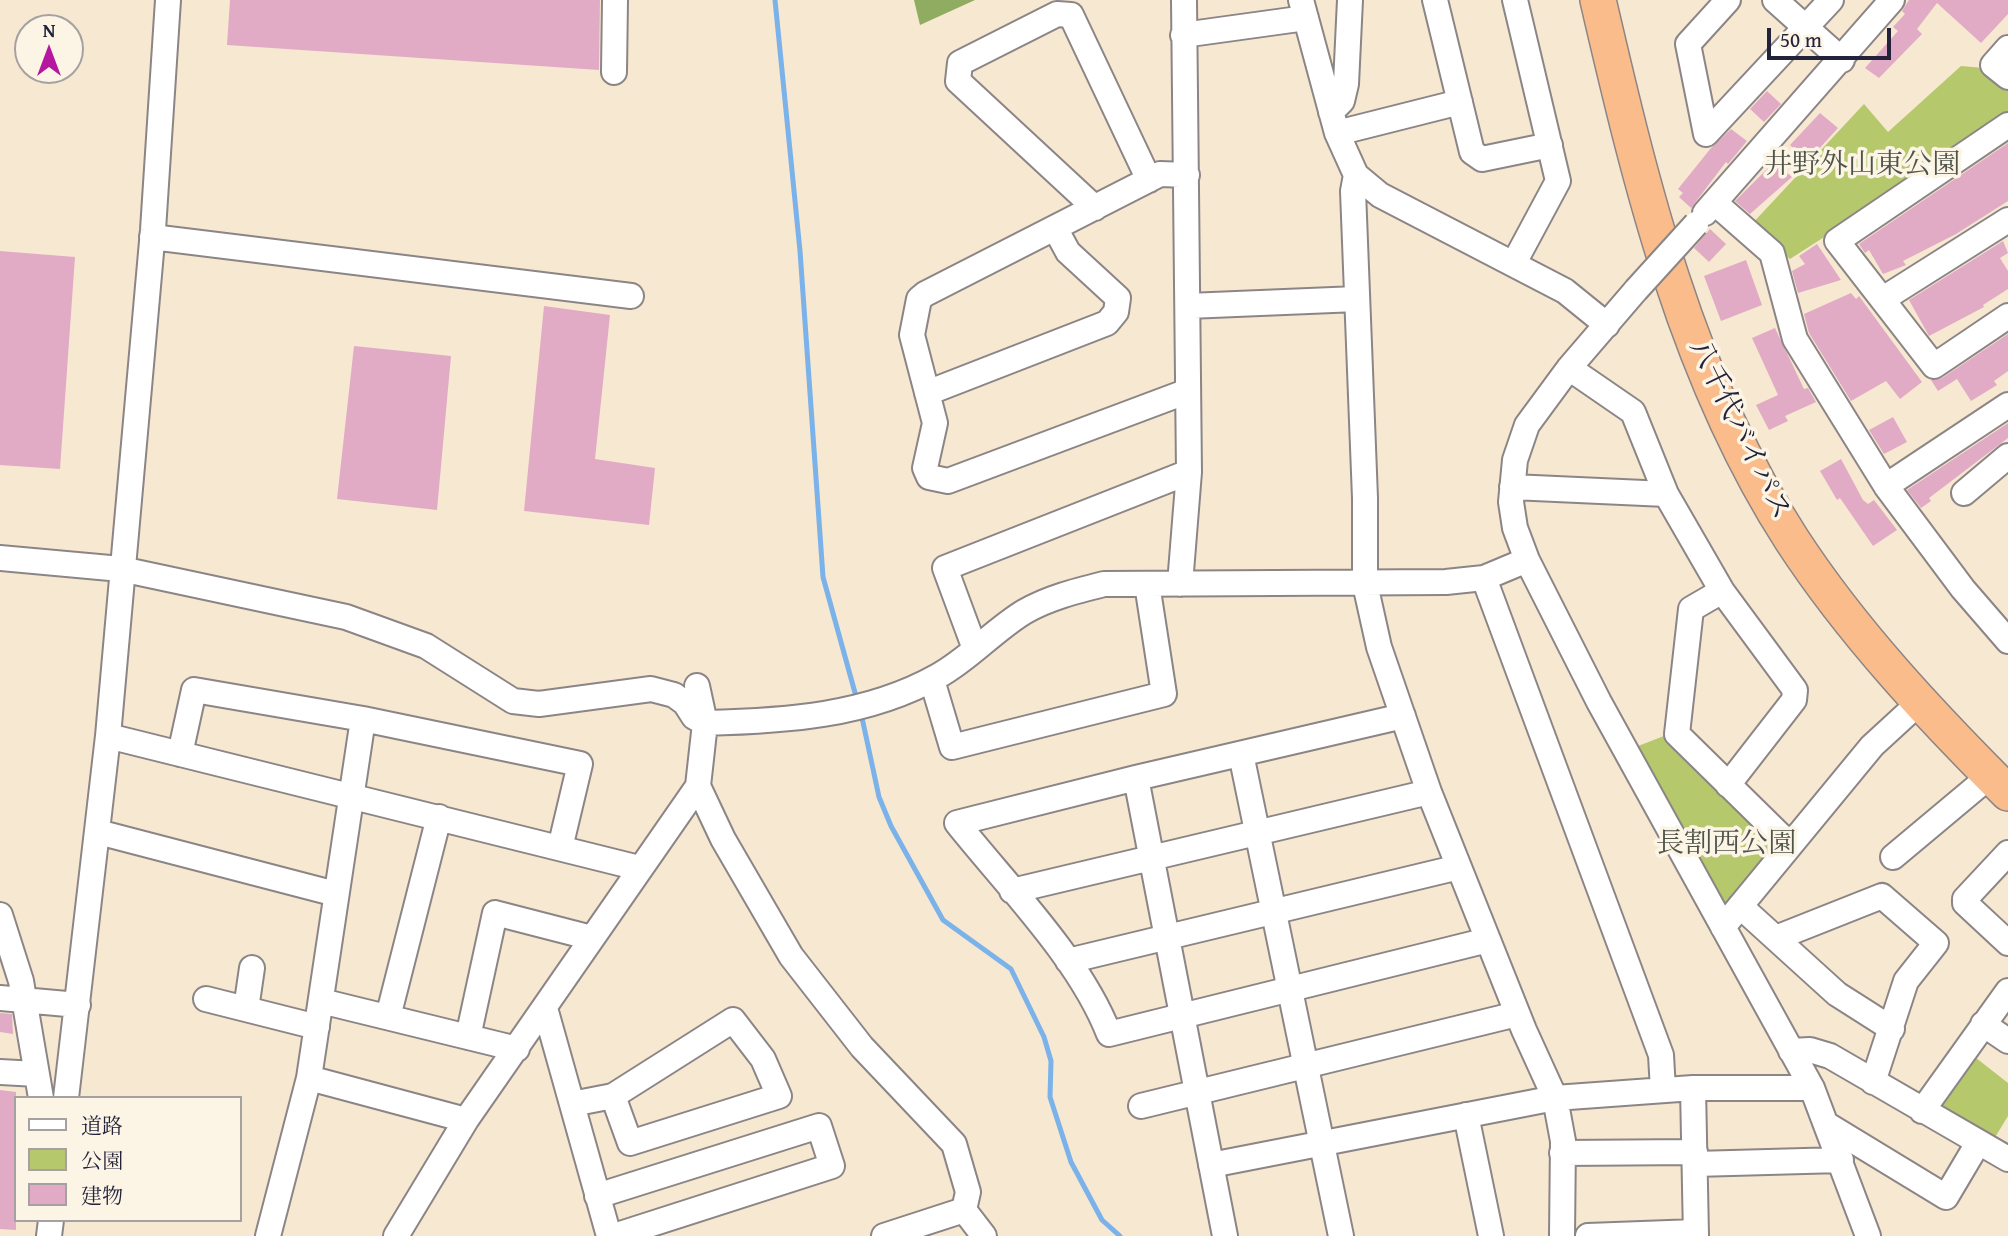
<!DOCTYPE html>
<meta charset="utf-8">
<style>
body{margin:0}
#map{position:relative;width:2008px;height:1236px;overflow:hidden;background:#f7e8d1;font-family:"Gentium Book Plus","Noto Serif JP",serif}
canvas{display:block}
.legend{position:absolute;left:14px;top:1096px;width:228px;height:126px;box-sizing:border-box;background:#fcf5e5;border:2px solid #a5a1a1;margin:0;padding:9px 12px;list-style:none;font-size:21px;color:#22223b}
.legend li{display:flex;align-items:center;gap:14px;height:35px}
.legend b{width:35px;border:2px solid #a5a1a1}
.north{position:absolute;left:14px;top:14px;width:70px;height:70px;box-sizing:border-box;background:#fcf5e5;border:2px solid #a5a1a1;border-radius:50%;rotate:0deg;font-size:19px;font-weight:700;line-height:28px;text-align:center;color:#22223b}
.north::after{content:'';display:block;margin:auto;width:24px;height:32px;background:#b5179e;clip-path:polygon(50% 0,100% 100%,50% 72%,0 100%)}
.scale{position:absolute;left:1767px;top:28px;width:124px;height:32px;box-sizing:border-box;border:4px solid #22223b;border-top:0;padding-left:9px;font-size:21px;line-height:24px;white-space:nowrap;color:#22223b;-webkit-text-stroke:5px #fcf5e5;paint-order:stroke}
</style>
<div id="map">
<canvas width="2008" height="1236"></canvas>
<ul class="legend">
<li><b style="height:9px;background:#fff"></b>道路</li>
<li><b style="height:19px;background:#b5c86c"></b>公園</li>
<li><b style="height:19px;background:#e1abc6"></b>建物</li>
</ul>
<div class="north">N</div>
<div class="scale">50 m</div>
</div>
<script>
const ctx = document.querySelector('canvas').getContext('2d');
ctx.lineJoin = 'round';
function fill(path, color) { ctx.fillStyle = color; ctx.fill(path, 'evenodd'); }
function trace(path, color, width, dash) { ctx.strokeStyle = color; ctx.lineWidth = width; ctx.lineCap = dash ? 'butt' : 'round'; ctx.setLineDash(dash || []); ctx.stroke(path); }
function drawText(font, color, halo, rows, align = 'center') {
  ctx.font = font + ' "Gentium Book Plus","Noto Serif JP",serif'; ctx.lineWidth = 7; ctx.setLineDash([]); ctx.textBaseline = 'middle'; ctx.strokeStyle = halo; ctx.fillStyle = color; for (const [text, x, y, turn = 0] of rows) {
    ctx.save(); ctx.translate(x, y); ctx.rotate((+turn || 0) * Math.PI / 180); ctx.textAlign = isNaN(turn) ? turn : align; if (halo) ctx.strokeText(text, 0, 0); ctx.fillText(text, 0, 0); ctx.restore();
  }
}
const green = new Path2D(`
 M1961 66 1984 68 2008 89V119L1790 259 1750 226 1864 104 1888 132Z
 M1669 734 1773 844 1725 914 1633 748Z
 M1971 1054 2008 1083V1116L1994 1139 1937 1103Z`);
const forest = new Path2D(`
 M914 0H975L920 25Z`);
const stream = new Path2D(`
 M775 0 800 251 823 577 857 700
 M861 713 879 797 891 826 943 920 1011 969 1044 1037 1051 1061 1050 1097 1071 1162 1102 1220 1120 1236`);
const building = new Path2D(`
 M230 0H600L599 70 227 45Z
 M1909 0H2008V14L1981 43 1937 3 1917 29 1922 34 1879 78 1865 68 1898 31 1893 27 1905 14 1902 11Z
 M1767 91 1781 104 1764 122 1750 109Z
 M1820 113 1838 128 1807 162 1790 145Z
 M1731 129 1747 141 1728 164 1726 162 1691 208 1679 197 1683 193 1678 189 1711 148Z
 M2008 143V201L1956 234 1903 261 1906 265 1883 274 1869 250 1865 253 1859 244Z
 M1774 162 1792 177 1750 214 1735 201Z
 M1710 229 1726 244 1709 262 1694 248Z
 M2003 241 2008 253 2000 258 2008 271V289L1983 305 1984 307 1929 336 1909 300Z
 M1817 244 1841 280 1798 293 1792 271 1805 264 1799 256Z
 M0 251 75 257 60 469 0 465Z
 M1746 260 1762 305 1721 321 1704 276Z
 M1851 293 1856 299 1859 296 1922 382 1900 399 1886 381 1851 401 1809 333 1804 314Z
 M544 306 610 315 595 459 655 468 649 525 524 511Z
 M1775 328 1804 389 1808 388 1816 402 1785 416 1788 421 1769 430 1756 405 1778 395 1752 338Z
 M2008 334V371L1994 381 1997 385 1971 401 1957 379 1938 391 1931 380 1942 378Z
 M354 346 451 356 437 510 337 499Z
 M1893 417 1907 442 1884 454 1869 430Z
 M2008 423V438L1929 498 1931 501 1921 508 1907 490Z
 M1841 459 1863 500 1868 504 1874 500 1897 530 1873 546 1840 498 1837 500 1820 471Z
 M0 1013 12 1014 13 1034 0 1032Z
 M0 1090 16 1092V1230L0 1229Z`);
const minor = new Path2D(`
 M1301 0 1337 133 1356 175 1380 195 1565 291 1607 325
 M1435 0 1472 152 1482 159 1550 145
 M1728 0 1688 44 1706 134 1831 0
 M1775 0 1842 60
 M1183 35 1306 18
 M2008 48 1993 65 2008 77
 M614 72 615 0
 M1331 112 1342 101 1346 84 1350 0
 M2008 125 1837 241 1934 366 2008 316
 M1337 133 1460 102
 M1187 175 1160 174 925 294 919 299 912 335 935 423 925 468 929 477 948 481 1188 391
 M1356 175 1353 191 1365 498V584L1379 647 1429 792 1524 1030 1555 1098 1563 1141 1562 1236
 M1715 203 1772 253 1795 339 1886 486 1963 589 2008 641
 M1095 208 958 81 960 63 1057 14 1071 15 1149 180
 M1705 213 1892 0
 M152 237 631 296
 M1514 263 1558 181 1515 0
 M1636 290 1569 368 1527 425 1515 460 1511 502 1515 528 1527 560 1599 702 1812 1088 1868 1236
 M1883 299 2008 220
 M1188 306 1357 299
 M1569 368 1633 412 1666 494 1722 591 1795 690 1794 700 1728 785
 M927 393 1107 323 1116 312 1118 298 1068 252 1055 228
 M1886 486 2008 405
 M1512 487 1666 494
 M1964 493 2008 456
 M0 558 121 569 346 617 426 646 513 701 539 704 651 689 674 695 685 703 694 717 705 723C785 721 867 716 938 676 969 659 993 631 1024 612 1048 598 1076 591 1104 584L1446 582 1484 578 1527 560
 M1484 578 1661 1055 1663 1090
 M1180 584 1189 472 1184 0
 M1722 591 1691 609 1677 734 1789 844
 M975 649 945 568 1189 472
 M932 680 952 747 1164 694 1147 584
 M1403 716 1136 778 957 823C1008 887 1080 959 1109 1034L1488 940
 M108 736 639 868
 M180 754 194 690 363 719 580 764 560 848
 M1241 754 1341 1236
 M1136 778 1225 1236
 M698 786 723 839 791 956 862 1047 954 1144 968 1192 964 1210 984 1236
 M98 832 336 894
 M2008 853 1965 899V903L2008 943
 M1893 857 1991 775
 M1012 891 1429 792
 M1740 906 1837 994 1892 1029
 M0 915 21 981 41 1098
 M1723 927 1872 746 1921 701
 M1776 938 1882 896 1936 943 1906 981 1873 1082
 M1068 961 1459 867
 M0 998 78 1005
 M206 999 317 1027
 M321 1001 517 1049
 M545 1008 609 1236
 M246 1009 252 968
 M388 1017 439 817
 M1983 1024 2008 1041
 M468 1037 495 913 592 938
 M1791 1051 1810 1050 1830 1056 2008 1159
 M0 1072 37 1074
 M309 1078 466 1120
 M1693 1088 1696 1236
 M66 1098 108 736 153 230 168 0
 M572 1104 613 1096 733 1020 763 1059 779 1096 630 1143 613 1096
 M1141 1106 1517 1014
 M1922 1111 2008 991
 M1466 1115 1491 1236
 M1826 1124 1946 1197 1978 1143
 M1562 1153 1695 1152
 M1695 1164 1841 1160
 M1211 1165 1555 1098 1693 1088H1812
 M597 1196 819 1126 832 1166 614 1236
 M49 1236 51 1220
 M268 1236 309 1078 363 719
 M396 1236 466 1120 698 786 705 723 697 686
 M884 1236 964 1210
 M1588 1236 1696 1232`);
const highway = new Path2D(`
 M1598 0C1641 185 1687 378 1792 540 1852 632 1930 715 2008 793`);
const minorBridge = new Path2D(`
 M1636 290 1696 224`);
const parkNames = [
 ["井野外山東公園",1862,166],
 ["長割西公園",1726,845]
];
const streetNames = [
 ["八千代バイパス",1739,430,64]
];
fill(green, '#b5c86c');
fill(forest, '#90ac60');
trace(stream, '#7ab2e9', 5);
fill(building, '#e1abc6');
trace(minor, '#8c8586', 28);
trace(highway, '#8c8586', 38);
trace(minor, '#fff', 24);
trace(highway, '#f9bc8a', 35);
trace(minorBridge, '#8c8586', 28, []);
trace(minorBridge, '#fff', 24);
drawText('28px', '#4e544a', '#fcf5e5', parkNames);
drawText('28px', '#22223b', '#fcf5e5', streetNames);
</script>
